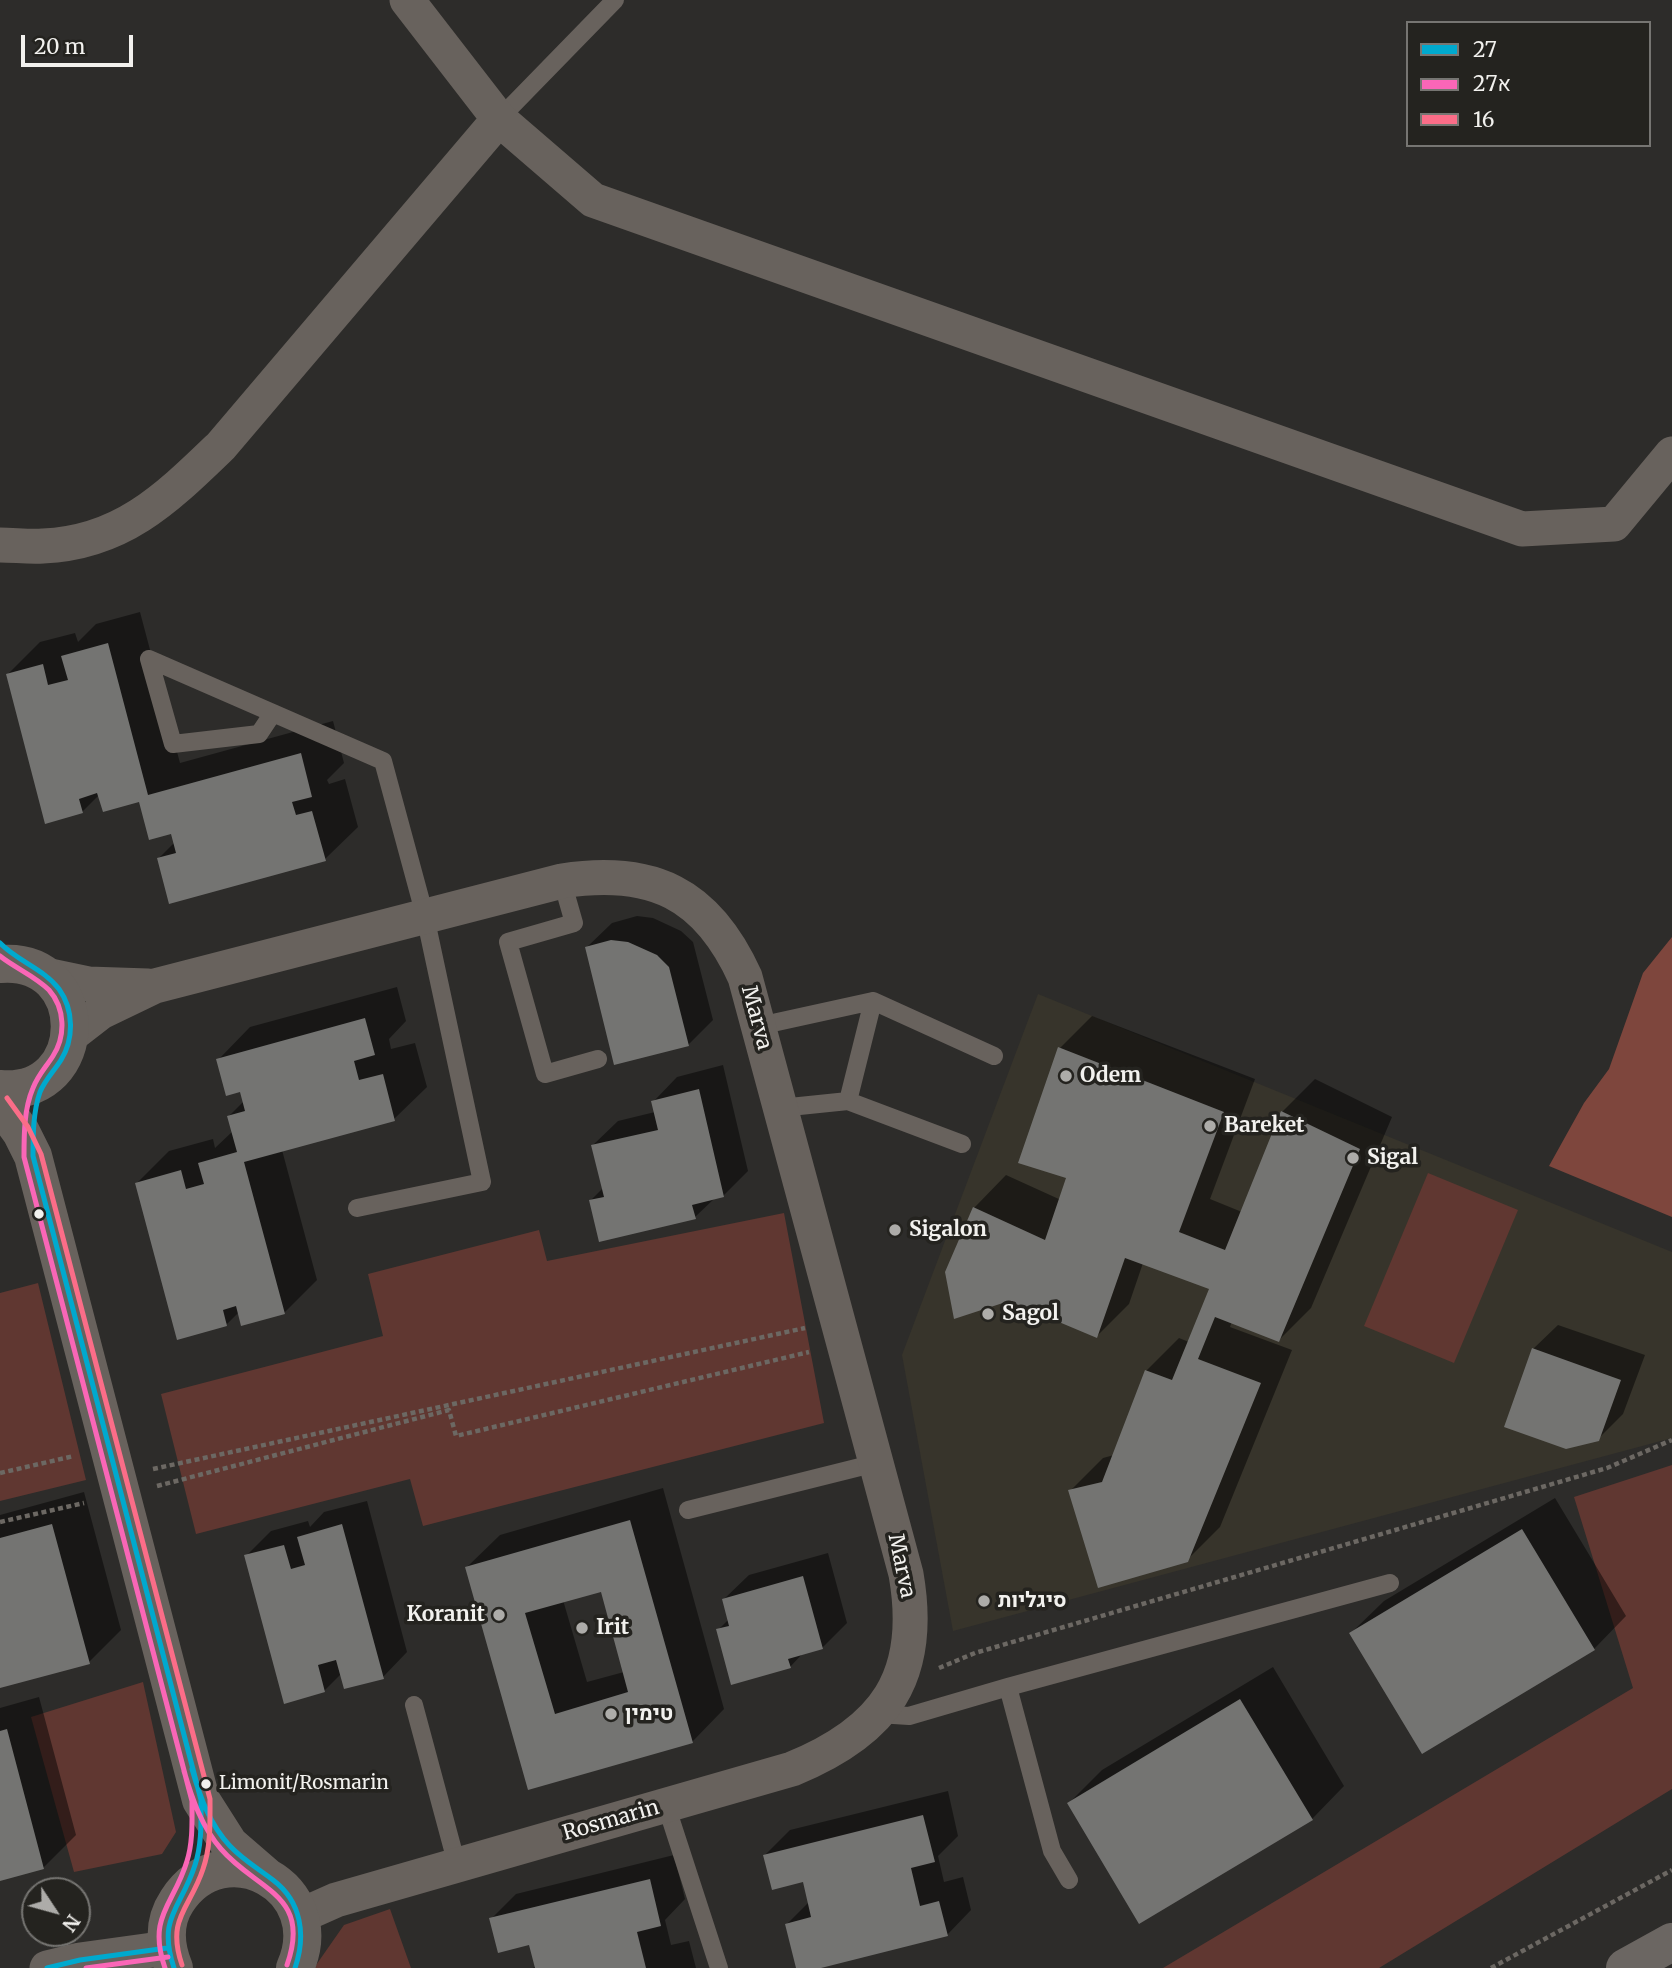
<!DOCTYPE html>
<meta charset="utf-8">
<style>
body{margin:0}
#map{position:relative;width:1672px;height:1968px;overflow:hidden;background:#2d2c2a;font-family:Merriweather,Heebo,serif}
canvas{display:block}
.legend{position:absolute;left:1406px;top:21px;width:245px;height:126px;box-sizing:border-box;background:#24231f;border:2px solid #767572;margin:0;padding:9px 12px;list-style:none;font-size:21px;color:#f2f1ee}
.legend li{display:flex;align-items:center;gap:14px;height:35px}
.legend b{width:35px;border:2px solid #767572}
.north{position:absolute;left:21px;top:1877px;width:70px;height:70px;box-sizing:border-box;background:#24231f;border:2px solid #767572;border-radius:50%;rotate:126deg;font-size:19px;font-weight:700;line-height:28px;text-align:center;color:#f2f1ee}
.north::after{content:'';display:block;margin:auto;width:24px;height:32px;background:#adaca9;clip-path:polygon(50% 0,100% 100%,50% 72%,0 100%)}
.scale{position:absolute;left:21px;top:35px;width:112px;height:32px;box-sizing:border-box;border:4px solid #f2f1ee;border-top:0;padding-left:9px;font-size:21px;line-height:24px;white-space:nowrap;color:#f2f1ee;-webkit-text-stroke:5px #24231f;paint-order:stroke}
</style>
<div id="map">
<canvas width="1672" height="1968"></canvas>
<ul class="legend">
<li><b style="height:9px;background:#00a9ce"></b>27</li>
<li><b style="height:9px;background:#fa66b7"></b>27א</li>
<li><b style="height:9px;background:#fb6d88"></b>16</li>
</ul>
<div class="north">N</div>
<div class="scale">20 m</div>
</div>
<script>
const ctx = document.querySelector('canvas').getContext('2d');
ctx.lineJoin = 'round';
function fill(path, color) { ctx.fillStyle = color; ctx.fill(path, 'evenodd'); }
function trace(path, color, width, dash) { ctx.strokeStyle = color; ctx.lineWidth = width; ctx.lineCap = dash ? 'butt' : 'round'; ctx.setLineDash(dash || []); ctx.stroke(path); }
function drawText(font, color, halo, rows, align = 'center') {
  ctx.font = font + ' Merriweather,Heebo,serif'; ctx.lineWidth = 7; ctx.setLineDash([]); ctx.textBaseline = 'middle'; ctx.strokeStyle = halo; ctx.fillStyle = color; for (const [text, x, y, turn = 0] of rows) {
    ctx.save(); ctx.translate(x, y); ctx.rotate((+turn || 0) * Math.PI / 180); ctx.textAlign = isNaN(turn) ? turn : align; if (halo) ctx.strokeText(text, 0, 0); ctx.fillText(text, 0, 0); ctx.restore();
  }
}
const built = new Path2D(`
 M1038 994 1672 1252V1438L953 1631 902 1355Z`);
const green = new Path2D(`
 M1428 1173 1518 1210 1454 1363 1364 1326Z
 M784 1213 824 1423 423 1526 410 1479 196 1534 161 1394 383 1336 368 1274 539 1230 547 1261Z
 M38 1283 86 1480 0 1501V1293Z
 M1672 1465V1789L1379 1968H1163L1633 1688 1574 1497Z
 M143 1682 176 1832 162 1854 74 1872 31 1717Z
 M390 1909 411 1968H314L344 1925Z`);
const forest = new Path2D(`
 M1672 937V1217L1549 1166 1584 1103 1609 1069 1643 973Z`);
const shadow = new Path2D(`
 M140 612 180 763 333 721 344 763 327 780 329 784 345 779 358 827 325 859H158L175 842 172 832 140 800 100 794 82 812 8 674 40 642 75 633 78 642 96 624Z
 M637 916 653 918 681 931 693 942 713 1020 688 1045 587 947 612 923Z
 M397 987 406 1021 389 1039 391 1049 415 1043 427 1087 394 1119 282 1150 317 1280 284 1313 239 1312 227 1324 137 1183 169 1151 213 1139 215 1148 233 1131 229 1116 244 1101 242 1090 218 1060 250 1027Z
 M1092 1016 1255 1079 1210 1199 1242 1212 1282 1112 1315 1079 1392 1117 1311 1308 1279 1340 1232 1321 1230 1327 1292 1350 1220 1527 1187 1560 1070 1491 1103 1458 1114 1455 1146 1371 1179 1338 1189 1342 1211 1288 1143 1263 1129 1304 1097 1336 974 1208 1006 1175 1061 1200 1069 1177 1060 1048Z
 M723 1065 748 1171 723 1196 715 1198 695 1217 591 1200 603 1188 593 1145 618 1121 655 1112 653 1102 677 1077Z
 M1558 1325 1645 1355 1623 1414 1598 1439 1533 1349Z
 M663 1488 724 1709 692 1742 529 1788 467 1567 500 1535ZM602 1590 624 1672 587 1682 563 1600Z
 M84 1492 121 1630 89 1662 0 1687V1515Z
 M1555 1498 1626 1616 1594 1649 1351 1633 1384 1601Z
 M367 1501 407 1652 383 1677 342 1673 324 1691 246 1556 271 1531 308 1521 310 1527 324 1512Z
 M828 1553 847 1623 822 1648 804 1652 790 1667 718 1630 729 1619 724 1599 749 1575Z
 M1273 1667 1344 1786 1312 1819 1069 1803 1102 1770Z
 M39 1697 76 1835 43 1868 0 1879V1708Z
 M948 1791 958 1836 938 1856 944 1882 963 1877 971 1910 947 1935 814 1968H798L787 1924 809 1902 804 1880 765 1855 790 1830Z
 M674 1855 685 1899 665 1920 671 1945 689 1941 696 1968H533L536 1966 530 1943 491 1919 516 1894Z`);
const building = new Path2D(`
 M108 643 148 795 301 753 312 797 292 802 296 815 312 811 326 861 169 904 157 858 176 853 171 834 149 840 139 802 103 812 97 793 79 799 83 813 45 824 6 674 43 664 48 685 68 680 61 656Z
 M611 940 628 942 657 955 669 967 689 1046 614 1065 585 947Z
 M365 1018 375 1055 354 1061 359 1080 383 1074 395 1121 244 1162 285 1314 241 1326 236 1306 223 1310 227 1326 177 1340 135 1183 181 1170 186 1189 204 1184 198 1163 237 1152 227 1116 245 1111 240 1092 226 1096 216 1059Z
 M1058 1047 1224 1112 1179 1232 1225 1250 1281 1111 1360 1149 1279 1342 1215 1317 1198 1359 1261 1383 1188 1562 1098 1588 1068 1490 1102 1482 1145 1370 1172 1380 1209 1289 1125 1258 1097 1338 1009 1301 954 1319 945 1272 973 1207 1045 1240 1066 1178 1018 1163Z
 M699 1089 724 1197 692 1205 696 1219 599 1242 589 1200 604 1197 591 1145 658 1130 651 1101Z
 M1532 1348 1621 1380 1599 1441 1566 1449 1504 1427Z
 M630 1520 693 1743 528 1790 465 1567ZM601 1592 628 1692 555 1714 525 1613Z
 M52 1524 90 1664 0 1688V1538Z
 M342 1524 384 1679 344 1689 336 1660 318 1665 325 1692 284 1704 244 1555 284 1545 291 1569 305 1565 297 1537Z
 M1522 1529 1595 1650 1422 1754 1349 1633Z
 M803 1576 823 1649 788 1659 791 1668 731 1685 716 1629 729 1626 722 1599Z
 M1240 1699 1313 1820 1139 1924 1067 1803Z
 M7 1729 44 1869 0 1881V1731Z
 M923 1815 935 1862 911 1868 920 1906 939 1901 948 1936 821 1968H796L785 1924 811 1917 803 1882 772 1890 763 1855Z
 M650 1879 661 1926 637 1932 646 1968H535L529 1945 498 1953 489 1918Z`);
const path = new Path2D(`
 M153 1469 805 1328
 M0 1473 74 1456
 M157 1486 449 1410 456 1436 809 1352
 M0 1522 84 1503
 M939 1668 975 1653 1607 1468 1672 1440
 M1491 1968 1672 1870`);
const service = new Path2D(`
 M499 119 615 0
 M149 659 383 761 425 916 482 1182 357 1208
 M149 659 173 744 259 734 273 713
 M562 881 574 923 508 942 545 1074 598 1059
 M759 1026 873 1001 994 1056
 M848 1101 873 1001
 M780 1108 848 1101 962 1144
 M688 1510 876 1463
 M1008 1687 1052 1851 1069 1880
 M414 1705 457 1865
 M878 1714 909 1716 1008 1687 1390 1583
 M666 1805 719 1968`);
const minor = new Path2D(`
 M407 0 499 119 593 200 1522 529 1614 524 1672 454
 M0 545C14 545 29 547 43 546 122 543 167 498 221 446L499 119
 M45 975 88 984 148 986
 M70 1036 101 1012 155 986 562 881C652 867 707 893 745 977L906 1574C924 1677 885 1731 792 1769L336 1900 300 1916
 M47 1968 80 1960 167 1948`);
const tertiary = new Path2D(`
 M0 964C93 956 93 1097 0 1089
 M0 1103 21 1132 33 1156 201 1800 229 1844 266 1876
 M174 1968C165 1946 163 1922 177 1901 224 1829 331 1887 295 1968`);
const trunk = new Path2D(`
 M1625 1968 1672 1942`);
const bus1 = new Path2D(`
 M0 943C17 961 44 969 59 989 74 1010 74 1039 61 1060 54 1071 45 1080 40 1092 33 1112 33 1135 33 1156L201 1800C201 1822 202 1844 195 1865 181 1909 157 1917 174 1968
 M192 1769C200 1797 210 1825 230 1846 243 1860 259 1869 273 1880 302 1902 306 1936 295 1968
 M47 1968 80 1960 167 1948`);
const bus2 = new Path2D(`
 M0 956C15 968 35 976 49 990 65 1008 66 1036 53 1056 46 1067 38 1075 33 1088 24 1109 24 1134 24 1157L192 1801C192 1821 193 1842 187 1861 174 1905 147 1916 165 1968
 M184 1771C192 1799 202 1827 221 1849 257 1891 312 1894 287 1965
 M86 1968 168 1957`);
const bus3 = new Path2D(`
 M7 1098 28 1127 41 1154 210 1799C210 1822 211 1846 203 1869 190 1909 166 1918 182 1965`);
const markers = [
 [1066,1076,7,"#adaca9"],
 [1210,1126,7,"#adaca9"],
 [1353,1158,7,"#adaca9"],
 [39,1214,6,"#f2f1ee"],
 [895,1230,7,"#adaca9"],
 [988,1314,7,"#adaca9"],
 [984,1601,7,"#adaca9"],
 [499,1615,7,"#adaca9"],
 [582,1628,7,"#adaca9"],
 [611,1714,7,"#adaca9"],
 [206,1784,6,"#f2f1ee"]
];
const busNames = [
 ["Limonit/Rosmarin",219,1784]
];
const streetNames = [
 ["Marva",756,1018,75],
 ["Marva",901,1566,78],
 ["Rosmarin",611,1821,-16]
];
const poiNames = [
 ["Odem",1080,1076],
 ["Bareket",1224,1126],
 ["Sigal",1367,1158],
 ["Sigalon",909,1230],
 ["Sagol",1002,1314],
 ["סיגליות",998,1601],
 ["Koranit",485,1615,"right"],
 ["Irit",596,1628],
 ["טימין",625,1714]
];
fill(built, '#37342b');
fill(green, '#603731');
fill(forest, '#7e463d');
fill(shadow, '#0007');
fill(building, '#747472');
trace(path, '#6c6863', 4.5, [5, 3.5]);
trace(service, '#68625d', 18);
trace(minor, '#68625d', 35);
trace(tertiary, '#68625d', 38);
trace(trunk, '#6b6662', 38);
trace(bus1, '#00a9ce', 5);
trace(bus2, '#fa66b7', 5);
trace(bus3, '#fb6d88', 5);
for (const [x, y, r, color] of markers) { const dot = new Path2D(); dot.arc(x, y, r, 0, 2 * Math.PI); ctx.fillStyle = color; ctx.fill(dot); trace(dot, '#24231f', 2.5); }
drawText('19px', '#f2f1ee', '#24231f', busNames, 'left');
drawText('21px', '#f2f1ee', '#24231f', streetNames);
drawText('bold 21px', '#f2f1ee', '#24231f', poiNames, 'left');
</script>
